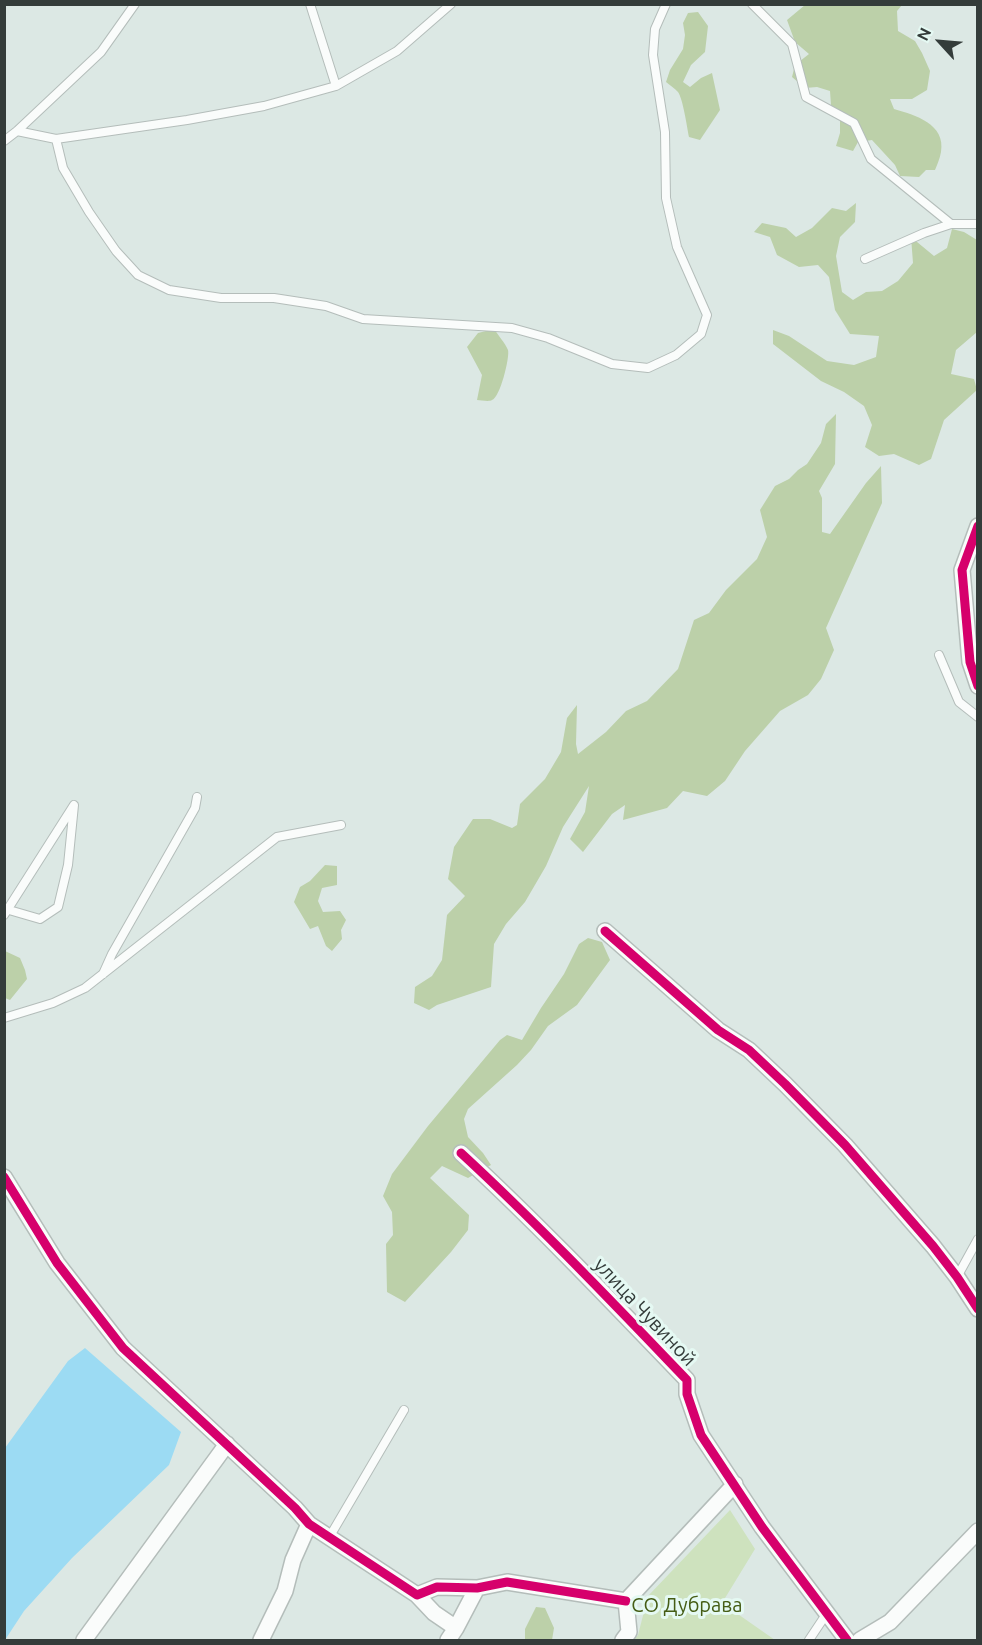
<!DOCTYPE html>
<meta charset="utf-8">
<style>
body{margin:0}
#map{position:relative;width:982px;height:1645px;overflow:hidden;background:#dce8e4;font-family:Ubuntu,sans-serif}
canvas{display:block}
.frame{position:absolute;inset:0;border:6px solid #343c3a;pointer-events:none}
.north{position:absolute;left:910px;top:12px;width:60px;height:60px;-webkit-text-stroke:4px #e5f9f3;paint-order:stroke;rotate:296deg;font-size:16px;font-weight:700;line-height:24px;text-align:center;color:#343c3a}
.north::after{content:'';display:block;margin:auto;width:21px;height:27px;background:#343c3a;clip-path:polygon(50% 0,100% 100%,50% 72%,0 100%)}
</style>
<div id="map">
<canvas width="982" height="1645"></canvas>
<div class="frame"></div>
<div class="north">N</div>
</div>
<script>
const ctx = document.querySelector('canvas').getContext('2d');
ctx.lineJoin = 'round';
function fill(path, color) { ctx.fillStyle = color; ctx.fill(path, 'evenodd'); }
function trace(path, color, width, dash) { ctx.strokeStyle = color; ctx.lineWidth = width; ctx.lineCap = dash ? 'butt' : 'round'; ctx.setLineDash(dash || []); ctx.stroke(path); }
function drawText(font, color, halo, rows, align = 'center') {
  ctx.font = font + ' Ubuntu,sans-serif'; ctx.lineWidth = 6; ctx.setLineDash([]); ctx.textBaseline = 'middle'; ctx.strokeStyle = halo; ctx.fillStyle = color; for (const [text, x, y, turn = 0] of rows) {
    ctx.save(); ctx.translate(x, y); ctx.rotate((+turn || 0) * Math.PI / 180); ctx.textAlign = isNaN(turn) ? turn : align; if (halo) ctx.strokeText(text, 0, 0); ctx.fillText(text, 0, 0); ctx.restore();
  }
}
const green = new Path2D(`
 M730 1510 755 1549 722 1603 775 1640H634L638 1635 648 1596Z`);
const forest = new Path2D(`
 M805 5H902L897 11 898 31 915 41 922 53 930 71 927 90 912 99H890L894 109C915 115 946 124 941 152 940 158 937 165 935 170H926L919 177 900 176 895 165 872 140 858 142 853 151 836 146 840 133V111L831 105 830 91 817 87 805 88 792 77 795 65 809 54 795 42 787 20Z
 M698 12 708 26 705 52 691 65 683 82 690 87 701 78 712 73 720 110 700 140 689 137C687 127 683 99 678 92 675 89 670 85 666 82L670 70 683 49 685 35 683 23 688 13Z
 M856 203 855 222 840 237 836 256 842 292 853 300 866 292 882 291 898 281 913 263 911 237 934 256 947 248 952 229 964 232 977 240V332L956 350 951 374 974 379 977 390 944 420 931 459 919 465 894 454 879 456 865 447 872 425 864 406 844 392 821 381 773 344V330L789 336 827 361 854 365 876 357 879 336 850 334 835 310 829 277 818 265 799 267 777 255 770 237 754 232 762 223 786 228 796 237 812 228 832 208 846 211Z
 M494 329C498 335 505 343 508 350 510 357 500 398 492 400 489 402 481 400 477 400L482 375 467 347 478 333Z
 M836 414 835 464 819 491 822 498V532L830 534 866 483 881 466 882 503 826 628 834 650 821 679 808 695 780 711 745 751 725 781 707 796 683 791 667 808 623 820 625 805 612 814 583 852 570 839 585 812 589 786 563 827 546 866 525 902 506 924 494 944 491 987 437 1005 429 1010 414 1003 415 987 432 976 442 960 447 915 465 896 448 879 454 847 473 819H490L512 828 517 825 520 804 545 779 561 752 567 718 577 705 576 744 578 754 606 732 626 711 647 701 678 669 694 620 709 613 726 590 757 559 767 537 760 510 775 486 789 479 798 470 807 464 821 443 826 424Z
 M325 865 337 866V885L322 888 318 901 323 912 340 911 346 920 341 930 342 939 332 951 326 946 318 926 310 929 294 902 300 887 310 881Z
 M588 938 602 942 610 960 577 1005 548 1026 531 1050 517 1065 468 1109 464 1119 468 1137 483 1153 491 1165 468 1178 442 1166 430 1178 469 1215 468 1230 451 1252 405 1302 387 1292 386 1244 393 1235 392 1212 383 1196 392 1174 428 1126 500 1040 507 1035 522 1040 541 1008 564 974 579 944Z
 M5 951 20 958 25 970 27 979 10 1000 5 998Z
 M536 1607 545 1608 554 1628 552 1640H525V1629Z`);
const water = new Path2D(`
 M85 1348 181 1432 169 1465 72 1558 24 1611 5 1640V1448L68 1361Z`);
const lane = new Path2D(`
 M310 4 336 86
 M752 4 792 44 806 97 854 123 871 159 951 224
 M17 131 56 139 187 120 264 106 336 86 397 51 451 4
 M56 139 63 168 89 212 116 251 138 275 169 290 221 298H274L326 306 363 319 512 328 548 338 612 364 648 368 676 355 701 334 707 315 677 247 666 198 665 132 653 55 655 29 666 4
 M4 141 17 131 101 52 135 4
 M865 259 924 233 951 224H978
 M939 655 959 702 978 717
 M4 915 74 805 68 865 58 907 40 919 9 910
 M103 974 112 954 195 808 197 797
 M4 1018 53 1003 85 988 277 837 341 825
 M957 1277 978 1239
 M330 1536 404 1410
 M809 1640 827 1613`);
const street = new Path2D(`
 M978 526 962 570 970 662 978 686
 M605 931 718 1030 749 1050 785 1084 845 1145 933 1246 957 1277 978 1309
 M461 1153C539 1225 613 1303 687 1380V1394L701 1435 762 1527 847 1640
 M4 1177 57 1263 123 1348 295 1508 309 1524 417 1595 437 1587 477 1588 507 1582 626 1601
 M417 1595 434 1613 456 1628
 M84 1640 227 1444
 M261 1640 285 1591 293 1560 309 1524
 M448 1640 456 1628 477 1588
 M623 1640 629 1632 626 1601 735 1484
 M860 1640 890 1622 978 1531`);
const cycleway = new Path2D(`
 M978 526 962 570 970 662 978 686
 M605 931 718 1030 749 1050 785 1084 845 1145 933 1246 957 1277 978 1309
 M461 1153C539 1225 613 1303 687 1380V1394L701 1435 762 1527 847 1640
 M4 1177 57 1263 123 1348 295 1508 309 1524 417 1595 437 1587 477 1588 507 1582 626 1601`);
const streetNames = [
 ["улица Чувиной",645,1312,47]
];
const parkNames = [
 ["СО Дубрава",687,1605]
];
fill(green, '#cee2be');
fill(forest, '#bcd0a9');
fill(water, '#9cdbf3');
trace(lane, '#b4bdba', 10);
trace(street, '#b4bdba', 18);
trace(lane, '#fafcfb', 8);
trace(street, '#fafcfb', 15);
trace(cycleway, '#d6006c', 9);
drawText('20px', '#343c3a', '#e5f9f3', streetNames);
drawText('20px', '#455d15', '#e5f9f3', parkNames);
</script>
